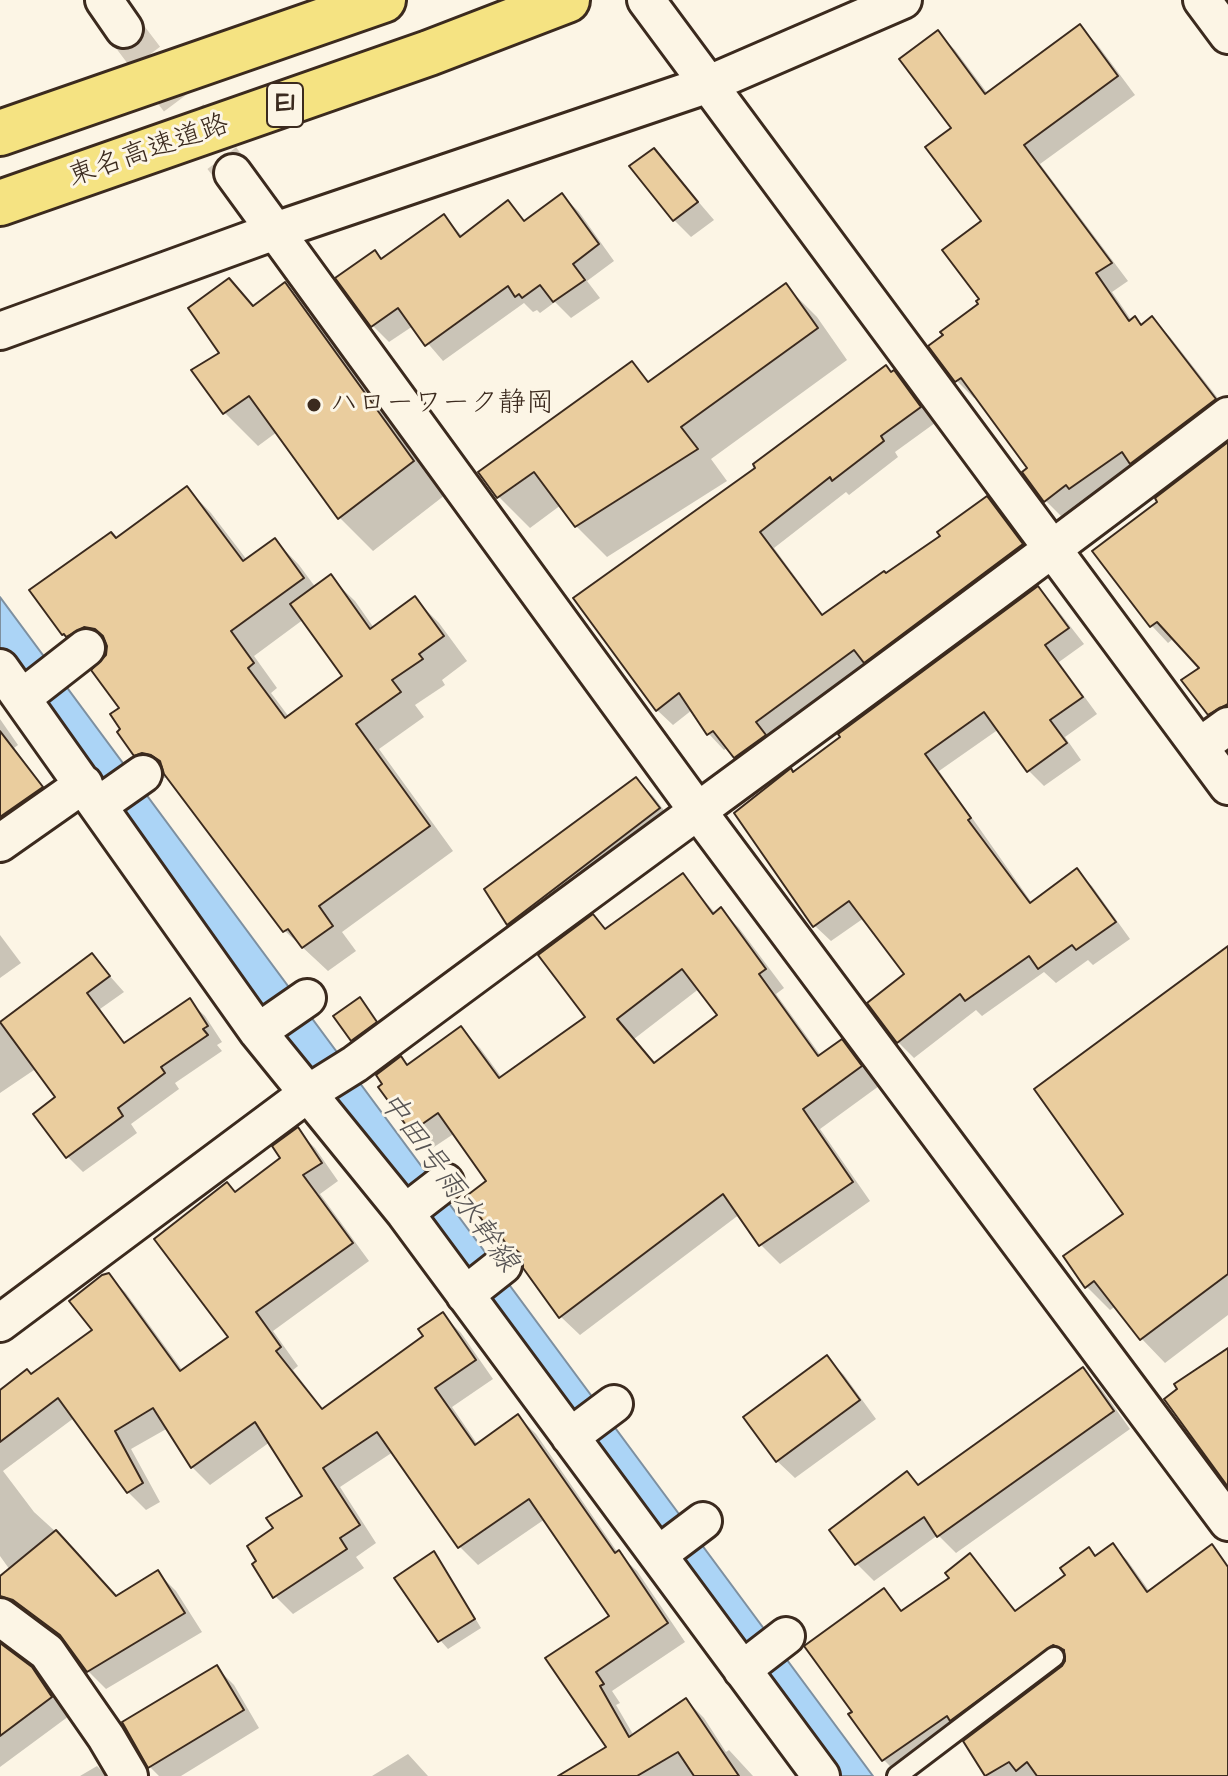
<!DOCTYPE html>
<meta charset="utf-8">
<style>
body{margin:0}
canvas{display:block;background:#fcf5e5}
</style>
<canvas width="1228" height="1776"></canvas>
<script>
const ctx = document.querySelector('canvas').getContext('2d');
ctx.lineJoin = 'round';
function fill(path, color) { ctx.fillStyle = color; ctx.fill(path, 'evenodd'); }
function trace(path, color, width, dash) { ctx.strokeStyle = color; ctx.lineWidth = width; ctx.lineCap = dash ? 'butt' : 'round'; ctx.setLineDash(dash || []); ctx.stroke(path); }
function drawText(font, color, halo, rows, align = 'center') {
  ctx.font = font + ' "Architects Daughter","Klee One",sans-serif'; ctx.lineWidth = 6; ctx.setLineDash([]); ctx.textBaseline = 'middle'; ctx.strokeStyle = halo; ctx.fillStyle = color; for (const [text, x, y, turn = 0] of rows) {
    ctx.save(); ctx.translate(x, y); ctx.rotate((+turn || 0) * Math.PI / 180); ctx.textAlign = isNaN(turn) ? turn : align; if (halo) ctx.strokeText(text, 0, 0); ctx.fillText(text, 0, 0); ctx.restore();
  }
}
const water = new Path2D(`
 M0 597 873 1776H837L309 1071 0 649Z`);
const shadow = new Path2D(`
 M1079 27 1097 44 1135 95 1040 164 1128 281 1112 292 1132 321 1142 326 1152 319 1170 337 1228 411 1088 506 1084 502 1063 518 1045 500 1030 469 977 397 974 398 957 381 981 305 983 222 954 128 938 33 955 50 988 94Z
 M654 150 714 220 691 237 674 220Z
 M562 195 579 212 614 261 587 281 600 298 571 318 555 302 540 313 537 310 533 312 524 303 443 361 413 326 389 342 373 326 338 278 382 260 444 216 463 237 508 202 526 222Z
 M229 281 255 307 285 284 318 317 445 495 373 551 340 518 277 432 258 446 225 413 222 353Z
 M786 286 817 317 847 360 711 459 727 481 607 557 576 526 561 505 530 528 499 497 481 472 632 364 650 383Z
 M894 373 909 388 935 423 895 452 898 457 849 495 846 492 774 548 824 616 943 536 987 499 1003 514 1037 561 751 772 728 747 724 750 709 734 692 710 673 725 657 710 576 599Z
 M1228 445V729L1226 730 1209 714 1202 668 1174 638 1168 643 1152 626 1094 551 1160 502Z
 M187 488 211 513 247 560 275 540 299 565 316 588 330 577 355 601 374 628 415 599 439 623 467 661 442 680 445 685 415 705 424 717 379 749 453 851 342 932 356 951 328 971 285 931 168 777 160 779 136 754 123 729 122 708 108 651 92 660 63 634 116 540ZM304 619 345 676 289 717 271 693 277 688 254 656Z
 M1037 589 1053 604 1084 644 1059 662 1097 714 1065 737 1081 760 1044 786 1028 770 999 729 939 771 1032 903 1076 871 1092 886 1130 939 1093 965 1088 960 1056 983 1044 972 982 1016 976 1010 914 1058 898 1042 907 974 864 918 831 941 815 926 737 814Z
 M0 719 18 745 14 748 58 805 0 848Z
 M636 779 653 796 676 826 526 941 509 924 486 890Z
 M683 876 716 914 720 909 739 928 784 988 776 994 821 1056 841 1042 860 1061 879 1086 820 1129 870 1201 780 1264 761 1245 740 1214 580 1335 561 1317 525 1267 521 1256 518 1259 499 1240 489 1181 455 1133 431 1149 413 1130 409 1067 461 1029 480 1048 502 1078 587 1017 593 916 607 930ZM700 988 720 1016 656 1064 634 1039Z
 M0 935 21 963 0 978Z
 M1228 949V1315L1165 1363 1142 1339 1116 1306 1110 1310 1086 1286 1126 1214Z
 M92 956 124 992 100 1009 108 1020 0 1093V1024Z
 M360 1000 384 1031 361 1047 353 1039Z
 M189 1001 205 1016 222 1042 217 1045 222 1051 175 1083 179 1089 131 1124 137 1133 83 1172 68 1157 36 1114Z
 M297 1130 315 1148 338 1181 320 1194 369 1261 273 1331 298 1366 293 1370 324 1410 426 1337 443 1315 461 1333 493 1379 452 1407 478 1445 518 1416 536 1434 618 1553 637 1571 685 1642 612 1691 620 1703 616 1705 634 1736 686 1700 704 1718 726 1752 729 1750 753 1776H601L609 1748 547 1658 612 1617 545 1519 478 1565 460 1547 393 1452 340 1487 376 1543 356 1557 364 1568 293 1614 275 1596 276 1529 305 1496 270 1442 210 1485 192 1467 168 1428 131 1449 160 1502 146 1510 128 1492 74 1418 3 1471 34 1512 68 1543 117 1598 158 1573 176 1591 202 1632 106 1689 88 1671 69 1645 33 1618 21 1613 0 1625V1578L10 1570 0 1556V1392L32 1376 95 1331 108 1275 126 1293 183 1371 231 1338 236 1194 283 1158Z
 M827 1358 844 1375 876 1419 795 1478 777 1461Z
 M1083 1370 1100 1387 1130 1429 956 1553 938 1535 874 1581 857 1564 832 1530 907 1473 920 1486Z
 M1112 1546 1127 1560 1150 1592 1228 1575V1776H988L966 1742 1063 1668 1068 1658 966 1734 899 1775 884 1760 851 1715 855 1712 884 1591 903 1612 952 1579 970 1556 1017 1612Z
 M433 1554 441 1562 481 1628 448 1649 440 1640Z
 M0 1646 30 1668 50 1687 69 1716 0 1767Z
 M217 1668 234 1685 259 1728 181 1776H159L150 1767 125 1723Z
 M408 1754 428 1776H372Z
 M97 1766 107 1776H80Z`);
const building = new Path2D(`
 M1080 24 1118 76 1024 145 1112 263 1096 273 1129 321 1135 316 1141 325 1152 316 1216 399 1130 464 1122 452 1069 489 1066 485 1044 502 1022 472 1027 468 961 378 955 382 928 346 943 335 940 332 978 304 976 301 979 299 942 250 981 221 925 147 951 128 899 59 938 30 985 94Z
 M654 148 698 202 673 221 629 166Z
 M562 193 599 244 573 264 585 280 553 302 540 285 522 298 519 294 515 297 508 286 425 346 398 308 371 327 335 278 375 250 381 259 444 214 460 237 508 200 524 221Z
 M229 278 253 306 285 282 414 461 338 519 249 396 223 414 191 370 219 353 188 308Z
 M786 283 818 328 681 427 698 449 575 527 534 472 497 498 478 472 632 361 648 382Z
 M886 365 891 372 894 370 921 407 881 436 884 441 832 481 830 477 760 532 822 615 884 571 886 573 940 536 937 532 987 496 1023 544 864 663 854 650 756 722 766 735 734 758 713 731 707 735 679 693 656 711 573 598 755 468 753 464Z
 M1228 442V704L1208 715 1181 680 1199 668 1157 622 1150 627 1092 551 1157 502 1155 498Z
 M187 486 243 561 275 538 304 578 231 631 254 663 248 668 285 718 342 676 290 604 331 574 370 629 415 596 444 636 419 654 423 659 392 680 401 692 356 724 430 826 319 906 333 926 302 948 288 929 283 932 164 774 160 761 151 755 142 753 134 756 117 732 120 729 110 714 119 708 91 670 106 655 107 646 103 636 95 629 84 627 66 637 64 634 62 635 29 590 111 532 116 538Z
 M1038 586 1069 628 1045 645 1083 697 1050 720 1067 743 1027 772 984 712 925 754 971 818 968 820 1030 903 1077 868 1116 922 1076 950 1072 945 1038 969 1029 956 965 1001 960 994 897 1043 867 1003 904 974 849 901 813 927 734 813 791 768 793 772 840 737 838 734Z
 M0 731 43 787 0 817Z
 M636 777 660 808 507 925 484 889Z
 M683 873 713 914 721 907 766 969 759 974 818 1056 842 1039 862 1066 803 1109 853 1182 759 1246 723 1194 559 1318 523 1268 520 1253 507 1245 502 1238 498 1241 465 1197 486 1181 438 1113 411 1132 378 1087 382 1084 376 1075 401 1056 407 1065 461 1026 499 1078 585 1017 538 955 593 914 605 929ZM682 969 717 1015 654 1063 617 1019Z
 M1228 946V1274L1140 1340 1094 1281 1085 1288 1063 1256 1123 1214 1034 1089Z
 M92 953 110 976 87 993 124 1043 190 998 208 1026 203 1029 208 1035 161 1067 165 1073 118 1108 123 1116 66 1158 33 1114 55 1097 0 1022Z
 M360 997 377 1022 351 1041 333 1016Z
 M298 1127 322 1163 303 1175 353 1243 256 1312 281 1347 276 1351 322 1409 423 1336 418 1329 443 1312 476 1360 435 1388 475 1445 518 1414 615 1553 619 1550 668 1623 596 1672 604 1684 600 1686 629 1737 686 1698 739 1776H694L678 1752 637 1776H558L606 1747 545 1658 609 1616 529 1499 458 1548 377 1432 323 1468 360 1525 340 1538 347 1549 273 1598 252 1564 256 1561 247 1546 273 1528 266 1518 302 1496 255 1422 191 1468 153 1408 115 1431 143 1483 127 1493 58 1398 0 1442V1390L27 1369 31 1374 92 1330 69 1301 102 1275 109 1273 180 1371 228 1337 154 1239 227 1182 235 1192 280 1158 272 1146Z
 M1228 1348V1487L1164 1399 1177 1389 1174 1384Z
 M827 1355 860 1400 776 1462 743 1417Z
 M1083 1367 1114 1411 937 1537 924 1517 855 1565 829 1530 907 1471 918 1485Z
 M56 1530 116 1596 158 1570 185 1613 87 1672 60 1635 13 1600 0 1596V1576Z
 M1113 1543 1147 1592 1212 1544 1228 1567V1776H1037L1027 1762 1016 1771 1009 1762 985 1776 963 1741 1062 1666 1065 1661 1064 1650 1053 1645 950 1721 947 1716 882 1761 848 1714 852 1712 804 1646 884 1588 901 1611 949 1578 945 1573 970 1553 1015 1611 1065 1575 1060 1568 1089 1547 1095 1556Z
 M434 1551 475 1619 438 1642 394 1578Z
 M0 1643 32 1667 52 1697 0 1736Z
 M217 1665 244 1710 148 1768 122 1722Z`);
const minorTunnel = new Path2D(`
 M124 29 233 173`);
const service = new Path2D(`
 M897 1776 1054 1657`);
const minor = new Path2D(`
 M104 0 124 29
 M646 0 1228 786
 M1202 0 1228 35
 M233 173 697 810 1228 1522
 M0 331 275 231 709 84 903 0
 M0 668 258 1032 405 1213 821 1776
 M22 698 86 648
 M1199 747 1228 726
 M99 805 143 774
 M0 843 84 784
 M258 1032 307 998
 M405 1213 445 1182
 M465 1295 503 1265
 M0 1323 307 1094 355 1064C646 847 940 636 1228 416
 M570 1437 614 1404
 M658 1555 703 1521
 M0 1617 47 1652 106 1737 129 1776
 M742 1670 786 1636`);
const motorway = new Path2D(`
 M0 133 383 0
 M0 203 429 53 567 0`);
const markers = [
 [314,405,8,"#3b2a1e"]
];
const shields = [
 [285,105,36]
];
const shieldNames = [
 ["E1",285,105]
];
const streetNames = [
 ["東名高速道路",149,152,-19]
];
const poiNames = [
 ["ハローワーク静岡",330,405]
];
const waterNames = [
 ["中田1号雨水幹線",447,1183,54]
];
fill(water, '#abd4f6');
trace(water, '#7e90a0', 2);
fill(shadow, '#0003');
fill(building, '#eacd9e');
trace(building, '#3b2a1e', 2);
trace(minorTunnel, '#d5ccbd', 36, [36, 18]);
trace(service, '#3b2a1e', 24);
trace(minor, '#3b2a1e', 42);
trace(motorway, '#3b2a1e', 50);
trace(service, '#fcf5e5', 18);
trace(minor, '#fcf5e5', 36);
trace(motorway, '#f5e382', 44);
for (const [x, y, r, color] of markers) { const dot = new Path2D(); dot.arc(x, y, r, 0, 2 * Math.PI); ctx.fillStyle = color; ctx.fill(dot); trace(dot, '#fcf5e5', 3); }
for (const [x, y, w] of shields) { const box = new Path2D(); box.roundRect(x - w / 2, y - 22, w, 44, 6); ctx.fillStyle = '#fcf5e5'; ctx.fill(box); trace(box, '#3b2a1e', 2); }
drawText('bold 26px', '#3b2a1e', null, shieldNames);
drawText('28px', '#3b2a1e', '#fcf5e5', streetNames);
drawText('28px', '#3b2a1e', '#fcf5e5', poiNames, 'left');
drawText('italic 30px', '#575454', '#fcf5e5', waterNames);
</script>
